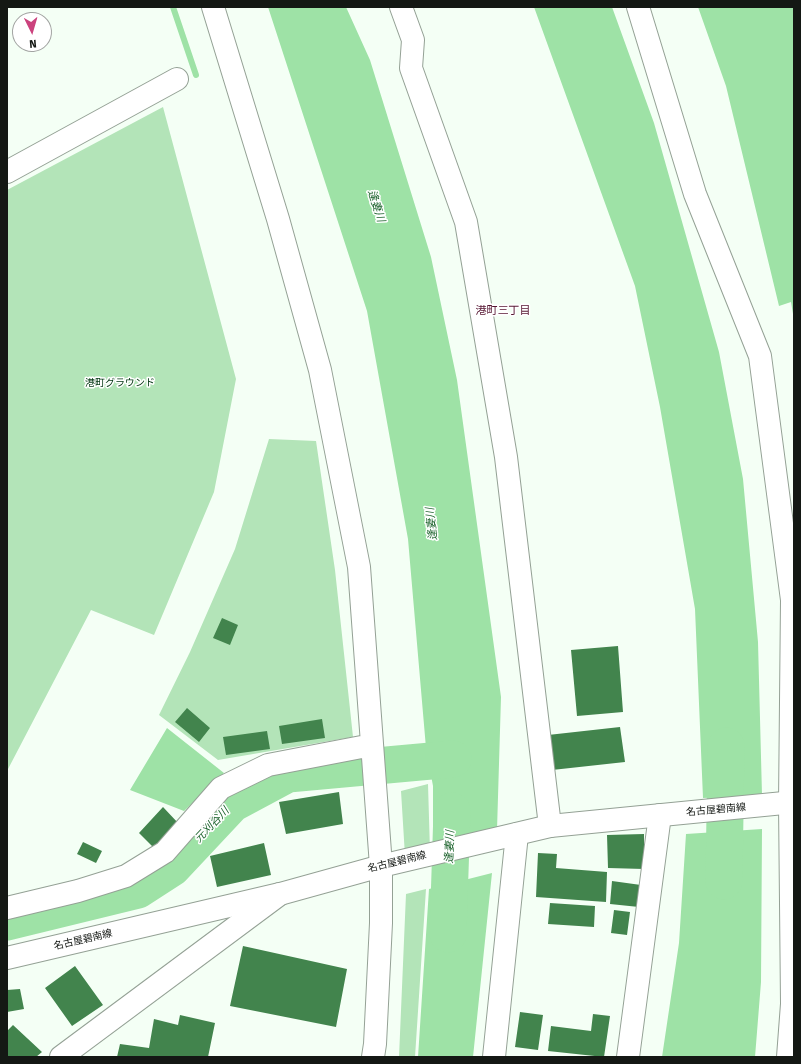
<!DOCTYPE html>
<meta charset="utf-8">
<style>
body{margin:0}
#map{position:relative;width:801px;height:1064px;overflow:hidden;background:#f4fff5;font-family:"Fira Sans",sans-serif}
canvas{display:block}
.frame{position:absolute;inset:0;border:8px solid #141814;pointer-events:none}
.north{position:absolute;left:12px;top:12px;width:40px;height:40px;box-sizing:border-box;background:#fff;border:1px solid #a1a3a1;border-radius:50%;rotate:175deg;font-size:11px;font-weight:700;line-height:16px;text-align:center;color:#141814}
.north::after{content:'';display:block;margin:auto;width:14px;height:18px;background:#cb427d;clip-path:polygon(50% 0,100% 100%,50% 72%,0 100%)}
</style>
<div id="map">
<canvas width="801" height="1064"></canvas>
<div class="frame"></div>
<div class="north">N</div>
</div>
<script>
const ctx = document.querySelector('canvas').getContext('2d');
ctx.lineJoin = 'round';
function fill(path, color) { ctx.fillStyle = color; ctx.fill(path, 'evenodd'); }
function trace(path, color, width, dash) { ctx.strokeStyle = color; ctx.lineWidth = width; ctx.lineCap = dash ? 'butt' : 'round'; ctx.setLineDash(dash || []); ctx.stroke(path); }
function drawText(font, color, halo, rows, align = 'center') {
  ctx.font = font + ' "Fira Sans","Noto Sans JP",sans-serif'; ctx.lineWidth = 3; ctx.setLineDash([]); ctx.textBaseline = 'middle'; ctx.strokeStyle = halo; ctx.fillStyle = color; for (const [text, x, y, turn = 0] of rows) {
    ctx.save(); ctx.translate(x, y); ctx.rotate((+turn || 0) * Math.PI / 180); ctx.textAlign = isNaN(turn) ? turn : align; if (halo) ctx.strokeText(text, 0, 0); ctx.fillText(text, 0, 0); ctx.restore();
  }
}
const green = new Path2D(`
 M163 107 236 379 214 492 154 635 91 610 7 771V190Z
 M269 439 316 441 335 570 353 737 218 760 159 715 190 652 235 549Z
 M428 784 430 852 405 856 401 791Z
 M426 889 415 1057H399L406 894Z`);
const water = new Path2D(`
 M268 7H346L370 60 431 257 457 380 501 697 497 830 433 845V786L426 748 408 539 367 311Z
 M534 7H612L654 123 719 352 743 479 758 642 762 795 703 798 695 609 660 407 635 286Z
 M698 7H794V320L791 302 779 306 726 86Z
 M167 728 224 773 184 811 130 790Z
 M762 829 761 982 755 1057H662L679 943 686 834Z
 M492 873 473 1057H418L429 889Z`);
const stream = new Path2D(`
 M173 7 196 75`);
const river = new Path2D(`
 M724 881 726 746
 M7 922 138 890 172 868 232 804 288 774 453 759
 M448 934 452 811`);
const building = new Path2D(`
 M222 618 238 625 230 645 213 638Z
 M618 646 623 712 577 716 571 650Z
 M187 708 210 728 199 742 175 722Z
 M322 719 325 738 282 744 279 726Z
 M620 727 625 762 552 770 548 735Z
 M267 731 270 749 226 755 223 737Z
 M339 792 343 824 286 834 279 802Z
 M163 807 179 824 155 849 139 833Z
 M644 834V869L608 868 607 835Z
 M83 842 102 851 96 863 77 854Z
 M264 843 271 875 217 887 210 856Z
 M538 853 557 854 556 868 607 872 606 902 536 897Z
 M612 881 641 885 639 907 610 904Z
 M550 903 595 906 594 927 548 924Z
 M614 910 630 912 627 935 611 933Z
 M243 946 347 969 336 1027 230 1006Z
 M75 966 103 1005 72 1026 45 988Z
 M20 989 24 1009 7 1012V990Z
 M520 1012 543 1015 538 1050 515 1047Z
 M593 1014 610 1016 604 1057 548 1051 551 1026 591 1031Z
 M180 1015 215 1023 208 1057H117L120 1044 149 1048 154 1019 178 1025Z
 M13 1025 42 1052 36 1057H7V1031Z`);
const street = new Path2D(`
 M213 7 278 219 320 370 359 567 381 866V923L375 1044 373 1057
 M401 7 413 40 411 68 466 222 506 457 550 826
 M638 7 695 194 760 356 792 600 790 803 792 1004 788 1057
 M7 172 177 79
 M7 908 78 891 126 876 165 852 221 788 268 765 372 745
 M494 1057 517 834
 M628 1057 660 815`);
const secondary = new Path2D(`
 M61 1057 280 894`);
const primary = new Path2D(`
 M7 958 280 894 381 866 550 826 794 802`);
const parkNames = [
 ["港町グラウンド",120,383]
];
const streetNames = [
 ["名古屋碧南線",716,810,-5],
 ["名古屋碧南線",397,862,-14],
 ["名古屋碧南線",83,940,-13]
];
const waterNames = [
 ["逢妻川",376,206,72],
 ["逢妻川",432,524,-96],
 ["元刈谷川",212,825,-46],
 ["逢妻川",450,847,-88]
];
const neighbourhoodNames = [
 ["港町三丁目",503,311]
];
fill(green, '#b3e4b8');
fill(water, '#9ee2a6');
trace(stream, '#9ee2a6', 6);
trace(river, '#9ee2a6', 37);
fill(building, '#42844d');
trace(street, '#94a195', 24);
trace(secondary, '#94a195', 24);
trace(primary, '#94a195', 24);
trace(street, '#fff', 22);
trace(secondary, '#fff', 22);
trace(primary, '#fff', 22);
drawText('10px', '#013510', '#fff', parkNames);
drawText('10px', '#141814', '#fff', streetNames);
drawText('italic 11px', '#1f652f', '#fff', waterNames);
drawText('11px', '#551431', '#fff', neighbourhoodNames);
</script>
